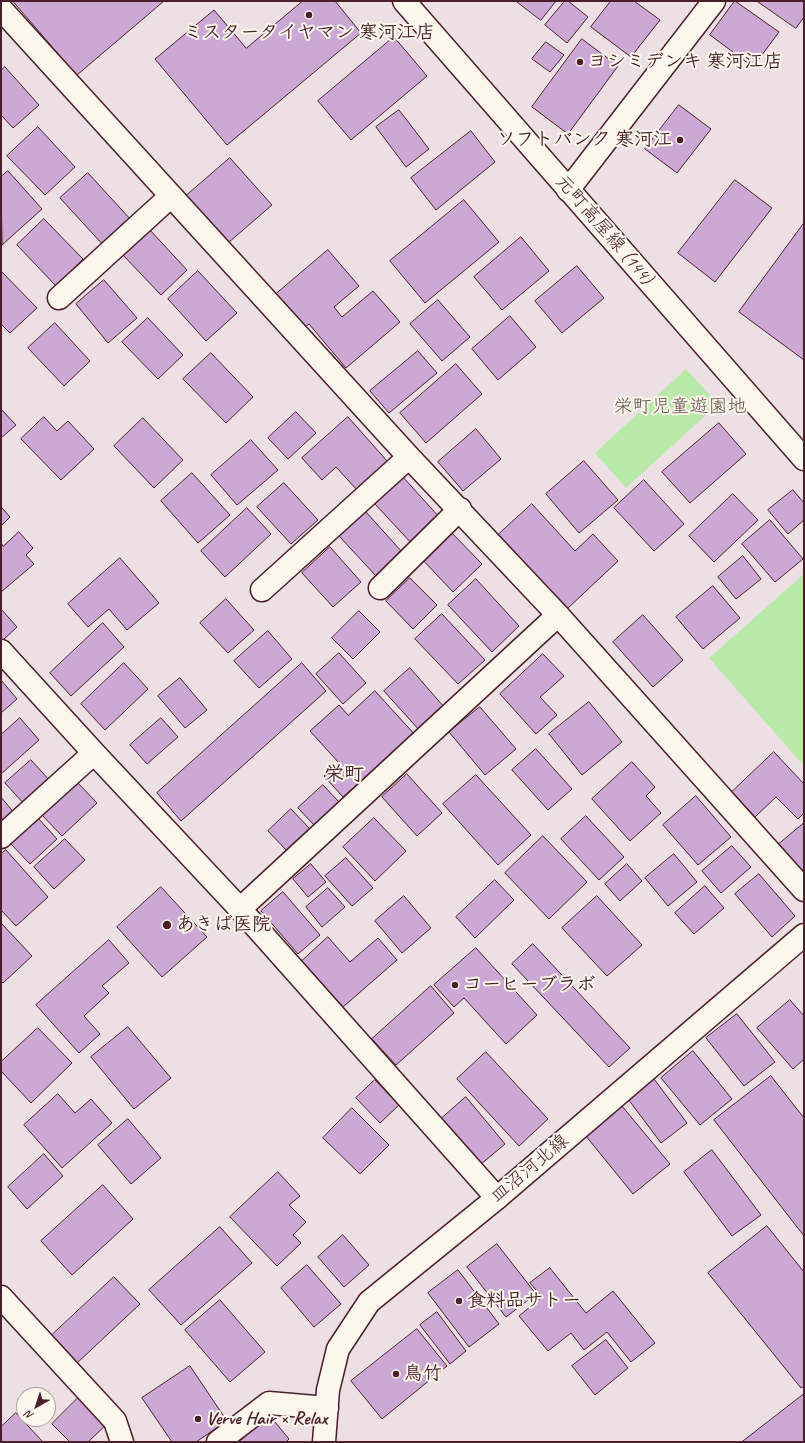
<!DOCTYPE html>
<meta charset="utf-8">
<style>
body{margin:0}
#map{position:relative;width:805px;height:1443px;overflow:hidden;background:#ede0e5;font-family:Caveat,sans-serif}
canvas{display:block}
.frame{position:absolute;inset:0;border:2px solid #4a1f2b;pointer-events:none}
.north{position:absolute;left:16px;top:1387px;width:40px;height:40px;box-sizing:border-box;background:#fbf7ec;border:1px solid #b4a19f;border-radius:50%;rotate:219deg;font-size:11px;font-weight:700;line-height:16px;text-align:center;color:#4a1f2b}
.north::after{content:'';display:block;margin:auto;width:14px;height:18px;background:#4a1f2b;clip-path:polygon(50% 0,100% 100%,50% 72%,0 100%)}
</style>
<div id="map">
<canvas width="805" height="1443"></canvas>
<div class="frame"></div>
<div class="north">N</div>
</div>
<script>
const ctx = document.querySelector('canvas').getContext('2d');
ctx.lineJoin = 'round';
function fill(path, color) { ctx.fillStyle = color; ctx.fill(path, 'evenodd'); }
function trace(path, color, width, dash) { ctx.strokeStyle = color; ctx.lineWidth = width; ctx.lineCap = dash ? 'butt' : 'round'; ctx.setLineDash(dash || []); ctx.stroke(path); }
function drawText(font, color, halo, rows, align = 'center') {
  ctx.font = font + ' Caveat,"Klee One",sans-serif'; ctx.lineWidth = 4; ctx.setLineDash([]); ctx.textBaseline = 'middle'; ctx.strokeStyle = halo; ctx.fillStyle = color; for (const [text, x, y, turn = 0] of rows) {
    ctx.save(); ctx.translate(x, y); ctx.rotate((+turn || 0) * Math.PI / 180); ctx.textAlign = isNaN(turn) ? turn : align; if (halo) ctx.strokeText(text, 0, 0); ctx.fillText(text, 0, 0); ctx.restore();
  }
}
const green = new Path2D(`
 M686 369 718 404 626 488 595 453Z
 M804 574V766L709 658Z`);
const building = new Path2D(`
 M13 1H164L77 75Z
 M303 1H335L361 33 227 145 155 59 214 10 246 48Z
 M516 1H556L541 20Z
 M565 1H568L588 17 567 43 545 25Z
 M611 1H634L660 20 631 57 591 27Z
 M735 1 779 32 753 67 710 35Z
 M757 1H804V17L796 28Z
 M394 37 427 76 351 140 318 101Z
 M582 39 618 66 568 134 532 107Z
 M546 42 564 55 550 72 532 59Z
 M5 67 39 105 13 128 1 115V71Z
 M679 105 711 129 677 173 645 149Z
 M399 110 429 149 406 167 376 127Z
 M38 127 75 167 45 195 7 156Z
 M471 131 495 162 436 210 411 178Z
 M230 158 272 205 228 243 186 196Z
 M8 171 42 209 2 245 1 177Z
 M88 173 132 221 104 246 60 198Z
 M735 180 772 208 715 282 678 253Z
 M464 200 499 242 425 303 390 261Z
 M44 219 83 259 56 286 17 245Z
 M804 223V360L739 312Z
 M149 229 187 270 161 295 122 254Z
 M521 237 549 271 502 310 474 277Z
 M328 250 359 286 334 307 342 317 373 291 400 322 346 368 309 324 303 328 275 295Z
 M577 266 604 298 562 333 535 301Z
 M1 271 37 308 10 333 1 324Z
 M198 271 237 313 206 341 168 299Z
 M104 280 137 318 108 343 76 304Z
 M438 300 470 337 442 361 410 324Z
 M510 316 536 347 498 380 472 349Z
 M148 318 183 355 158 379 122 342Z
 M55 323 90 361 64 386 28 348Z
 M418 351 437 373 389 413 370 391Z
 M211 353 253 397 226 423 183 379Z
 M456 364 482 394 426 443 400 413Z
 M1 409 16 425 1 438Z
 M296 412 316 433 288 459 268 438Z
 M44 417 57 431 68 421 94 449 61 480 21 439Z
 M348 417 388 462 357 490 336 467 322 480 302 458Z
 M143 418 183 460 154 488 114 446Z
 M719 423 746 454 690 503 662 472Z
 M476 429 501 459 463 491 438 462Z
 M251 440 278 470 237 505 211 475Z
 M584 461 618 500 579 533 546 494Z
 M192 473 230 515 198 543 161 501Z
 M402 476 441 519 413 545 374 503Z
 M644 480 684 524 654 551 614 508Z
 M284 483 318 520 291 544 257 507Z
 M793 490 804 503V520L788 534 768 510Z
 M733 494 758 520 714 562 689 536Z
 M532 504 575 551 593 534 618 561 567 609 498 535Z
 M1 507 10 517 1 526Z
 M247 508 271 534 225 577 201 551Z
 M366 512 402 552 376 576 339 536Z
 M770 520 803 559 775 582 742 544Z
 M448 529 482 564 453 592 419 556Z
 M19 532 33 548 26 555 34 564 1 592V543L3 546Z
 M330 547 361 582 333 607 302 573Z
 M743 556 761 579 736 599 718 577Z
 M120 558 159 603 127 630 109 609 88 627 68 604Z
 M410 578 437 605 413 629 386 601Z
 M476 579 519 626 492 652 448 605Z
 M713 586 740 618 703 649 676 617Z
 M226 599 254 630 228 653 200 623Z
 M1 609 17 627 2 641 1 640Z
 M359 611 380 632 353 659 332 638Z
 M442 614 485 660 458 684 415 639Z
 M643 615 683 660 653 687 613 642Z
 M103 623 124 647 71 696 50 673Z
 M268 631 292 659 259 688 234 661Z
 M339 653 366 683 343 704 316 674Z
 M543 654 564 676 540 697 557 715 536 734 500 694Z
 M124 663 148 689 105 730 81 704Z
 M302 663 326 691 181 821 157 793Z
 M410 668 445 708 420 731 384 691Z
 M180 678 207 710 185 728 158 696Z
 M1 680 17 699 1 713Z
 M375 691 417 737 392 760 390 755 343 797 324 776 339 763 310 731 339 705 348 715Z
 M589 702 622 742 582 775 549 734Z
 M480 707 516 749 485 775 449 732Z
 M20 718 39 740 1 774V735Z
 M161 718 178 737 147 764 130 745Z
 M536 749 572 789 548 810 512 770Z
 M774 752 804 784V813L798 819 776 797 755 817 732 792Z
 M31 760 51 782 25 805 5 783Z
 M632 762 655 787 646 796 661 813 630 841 592 799Z
 M407 774 442 813 417 836 382 797Z
 M476 775 531 835 498 865 443 804Z
 M76 781 97 803 62 836 41 814Z
 M323 785 339 802 314 825 298 808Z
 M696 796 731 837 698 865 663 825Z
 M1 797 15 814 1 826Z
 M291 809 310 829 287 851 268 831Z
 M586 816 624 857 599 880 561 839Z
 M37 817 57 839 30 864 10 843Z
 M374 818 406 851 375 881 343 847Z
 M804 823V871L803 872 779 844Z
 M543 836 587 882 549 919 505 873Z
 M65 839 85 860 54 889 34 867Z
 M732 846 751 867 721 893 702 871Z
 M6 850 48 897 16 926 1 910V854Z
 M674 854 697 882 668 906 645 878Z
 M346 858 373 888 352 906 325 876Z
 M311 864 326 882 308 897 293 879Z
 M627 864 642 881 620 901 605 884Z
 M759 874 795 916 772 937 735 894Z
 M495 880 514 900 475 938 456 917Z
 M705 886 724 908 694 934 675 913Z
 M161 887 207 937 162 977 117 927Z
 M328 888 345 907 322 927 306 907Z
 M283 892 320 935 298 954 261 911Z
 M404 896 431 928 402 953 375 921Z
 M597 896 642 945 607 976 562 928Z
 M1 923 32 956 3 983 1 981Z
 M328 937 350 962 378 938 397 960 343 1007 302 961Z
 M109 940 129 963 102 986 109 993 84 1016 100 1034 79 1053 36 1005Z
 M533 944 630 1048 609 1067 512 964Z
 M476 948 537 1015 506 1044 464 998 454 1007 434 985Z
 M431 986 454 1013 396 1065 372 1039Z
 M790 1000 804 1016V1059L793 1069 757 1028Z
 M737 1014 775 1062 744 1086 706 1038Z
 M128 1027 171 1078 134 1109 91 1057Z
 M38 1028 72 1063 31 1103 1 1071V1062Z
 M693 1051 732 1099 700 1125 661 1078Z
 M486 1052 548 1119 519 1146 457 1079Z
 M771 1076 804 1118V1236L714 1120Z
 M654 1079 687 1123 661 1143 628 1099Z
 M375 1080 399 1105 380 1123 356 1098Z
 M58 1094 75 1113 91 1099 112 1123 62 1168 24 1125Z
 M466 1097 505 1144 480 1165 441 1119Z
 M622 1106 670 1164 633 1194 585 1135Z
 M352 1108 389 1145 360 1174 323 1138Z
 M128 1119 161 1158 131 1184 98 1145Z
 M712 1150 761 1215 732 1236 684 1172Z
 M44 1154 63 1176 27 1209 8 1187Z
 M278 1172 300 1196 289 1205 306 1222 293 1235 301 1243 277 1266 230 1217Z
 M103 1185 133 1219 72 1275 41 1241Z
 M767 1226 804 1272V1386L801 1388 708 1273Z
 M220 1227 252 1263 181 1325 149 1290Z
 M343 1235 369 1265 344 1287 318 1257Z
 M497 1244 536 1294 506 1317 467 1267Z
 M307 1265 341 1304 314 1327 281 1288Z
 M550 1268 586 1313 613 1291 655 1343 631 1362 607 1332 584 1350 571 1333 548 1351 519 1316 542 1297 530 1283Z
 M458 1270 499 1324 469 1347 428 1293Z
 M114 1277 140 1304 76 1364 50 1337Z
 M220 1300 265 1352 230 1382 185 1330Z
 M437 1312 466 1351 450 1364 420 1325Z
 M417 1329 447 1366 382 1419 351 1381Z
 M606 1340 628 1368 595 1395 572 1366Z
 M190 1366 227 1421 196 1442H172L142 1398Z
 M804 1394V1442H742Z
 M81 1395 108 1423 88 1442H70L52 1424Z
 M16 1413 43 1442H1V1427Z
 M270 1416 289 1439 286 1442H239Z`);
const minor = new Path2D(`
 M1 9 409 457 558 615 804 890
 M568 190 714 1
 M59 298 171 196
 M380 588 460 509
 M262 590 409 457
 M1 651 94 753 240 909 497 1198
 M1 837 94 753
 M240 909 558 615
 M1 1297 115 1421 122 1442
 M218 1442 269 1403 327 1408`);
const major = new Path2D(`
 M404 1 804 459
 M324 1442 328 1390 338 1349 369 1302 497 1198 804 935`);
const markers = [
 [309,15,4,"#4a1f2b"],
 [580,62,4,"#4a1f2b"],
 [680,140,4,"#4a1f2b"],
 [167,925,5,"#4a1f2b"],
 [455,985,4,"#4a1f2b"],
 [459,1301,4,"#4a1f2b"],
 [396,1374,4,"#4a1f2b"],
 [198,1419,4,"#4a1f2b"]
];
const poiNames = [
 ["ミスタータイヤマン 寒河江店",309,33,"center"],
 ["ヨシミデンキ 寒河江店",588,62],
 ["ソフトバンク 寒河江",672,140,"right"],
 ["あきば医院",176,925],
 ["コーヒーブラボ",463,985],
 ["食料品サトー",467,1301],
 ["鳥竹",404,1374],
 ["Verve Hair × Relax",206,1419]
];
const streetNames = [
 ["元町高屋線 (144)",604,230,49],
 ["皿沼河北線",530,1169,-40]
];
const parkNames = [
 ["栄町児童遊園地",680,407]
];
const neighbourhoodNames = [
 ["栄町",344,775]
];
fill(green, '#b8e9a9');
fill(building, '#cba9d4');
trace(building, '#4a1f2b', 1);
trace(minor, '#4a1f2b', 25);
trace(major, '#4a1f2b', 25);
trace(minor, '#fbf7ec', 22);
trace(major, '#fbf7ec', 22);
for (const [x, y, r, color] of markers) { const dot = new Path2D(); dot.arc(x, y, r, 0, 2 * Math.PI); ctx.fillStyle = color; ctx.fill(dot); trace(dot, '#fbf7ec', 1.5); }
drawText('bold 19px', '#4a1f2b', '#fbf7ec', poiNames, 'left');
drawText('19px', '#4a1f2b', '#fbf7ec', streetNames);
drawText('19px', '#66524a', '#fbf7ec', parkNames);
drawText('bold 20px', '#4a1f2b', '#fbf7ec', neighbourhoodNames);
</script>
